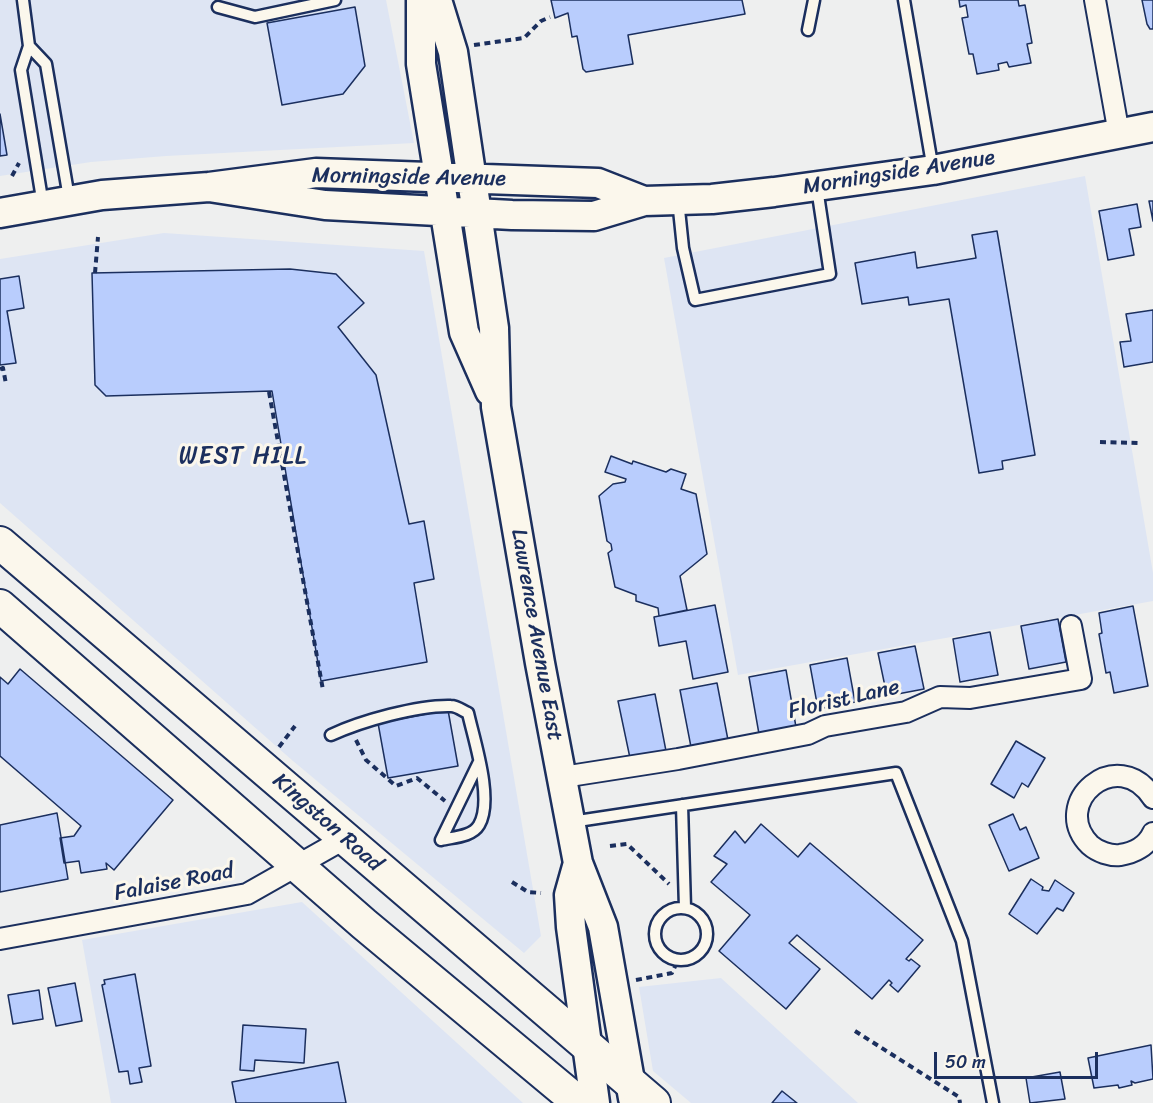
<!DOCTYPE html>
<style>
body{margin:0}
#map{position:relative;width:1153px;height:1103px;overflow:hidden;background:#eeefef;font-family:Sriracha,sans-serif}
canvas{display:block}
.scale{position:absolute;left:934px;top:1052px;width:164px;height:27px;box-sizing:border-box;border:3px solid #1b2f5e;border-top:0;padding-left:8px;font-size:18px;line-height:21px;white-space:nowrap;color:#1b2f5e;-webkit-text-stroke:4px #fbf7ec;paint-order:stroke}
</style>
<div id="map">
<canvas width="1153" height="1103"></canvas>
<div class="scale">50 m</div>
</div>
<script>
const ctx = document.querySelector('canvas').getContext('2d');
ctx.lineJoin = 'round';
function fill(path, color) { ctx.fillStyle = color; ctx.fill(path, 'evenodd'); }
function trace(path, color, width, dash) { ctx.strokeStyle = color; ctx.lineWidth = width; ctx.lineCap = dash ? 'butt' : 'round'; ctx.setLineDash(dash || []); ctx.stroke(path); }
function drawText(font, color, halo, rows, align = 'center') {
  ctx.font = font + ' Sriracha,sans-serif'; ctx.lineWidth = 6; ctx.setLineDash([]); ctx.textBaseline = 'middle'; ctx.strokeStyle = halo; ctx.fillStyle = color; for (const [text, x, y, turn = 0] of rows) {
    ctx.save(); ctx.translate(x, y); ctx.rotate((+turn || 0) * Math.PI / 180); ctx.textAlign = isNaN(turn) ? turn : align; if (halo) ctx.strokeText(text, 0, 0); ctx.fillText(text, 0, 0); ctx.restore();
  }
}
const built = new Path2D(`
 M0 0H386L414 143 166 156 91 162 0 176Z
 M1085 176 1153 573V601L738 675 664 258Z
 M164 233 424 251 541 936 524 953 293 761 0 503V259Z
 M302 902 523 1103H111L82 940Z
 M721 978 858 1103H691L653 1071 639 987Z`);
const building = new Path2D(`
 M551 0H742L745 14 628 35 633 64 586 72 583 69 577 36 572 37 568 13 555 18Z
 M959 0H1018L1019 6 1025 5 1032 43 1027 44 1031 63 1009 67 1007 62 998 64 999 70 977 74 973 54H969L962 18 968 17 966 5 960 7Z
 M1142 0H1153V29H1150L1147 24Z
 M355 7 365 66 343 94 282 105 267 23Z
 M0 114 7 155 0 156Z
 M1149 201H1153V221Z
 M1137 204 1141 227 1129 229 1134 255 1108 260 1099 211Z
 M997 231 1035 455 1002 461 1003 469 979 473 949 299 909 305 908 297 862 304 855 263 915 252 917 268 976 258 972 235Z
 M290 269 336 274 364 303 338 327 376 375 409 524 424 521 434 579 414 583 427 662 321 681 272 391 106 396 95 385 92 273Z
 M19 276 24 308 7 311 16 363 0 365V279Z
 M1153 310V362L1124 367 1120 342 1131 341 1126 314Z
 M611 456 632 464 633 461 666 472 671 469 686 474 681 489 696 494 707 554 680 576 687 610 659 616 658 608 636 601V595L615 587 608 553 612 550 611 544 607 541 599 496 613 484 625 482 626 479 605 472Z
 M715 605 728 672 693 679 686 641 659 646 654 617Z
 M1133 606 1148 686 1114 693 1110 672 1106 673 1099 634 1102 633 1099 613Z
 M1058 619 1066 662 1029 669 1021 626Z
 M990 632 998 675 960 682 953 639Z
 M915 646 924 689 887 696 878 653Z
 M847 658 855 702 818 709 810 665Z
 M20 669 173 800 114 870 106 863 107 869 81 873 79 861 64 863 60 838 74 836 81 826 0 756V677L8 684Z
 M786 670 796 727 759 734 749 677Z
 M717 683 728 740 691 747 680 690Z
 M655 694 666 751 630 758 618 701Z
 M448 710 458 766 388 778 378 723Z
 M1016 741 1045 758 1028 787 1022 783 1014 798 991 784Z
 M57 813 68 879 0 892V825Z
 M1013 814 1020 830 1026 827 1039 858 1009 871 989 825Z
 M761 824 798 857 810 843 923 940 906 959 909 961 911 959 920 966 898 992 890 985 892 983 889 980 872 999 797 935 789 943 820 969 786 1009 719 951 750 915 711 882 727 864 714 856 735 831 745 843Z
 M1031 879 1043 887 1042 890 1049 891 1055 880 1074 893 1063 911 1057 908 1037 934 1009 914Z
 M135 974 151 1066 139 1068 142 1082 130 1084 128 1071 119 1072 102 985 105 984 104 980Z
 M75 983 82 1021 56 1026 48 988Z
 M39 990 43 1019 13 1024 8 995Z
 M243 1025 306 1029 304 1063 255 1060 254 1071 240 1070Z
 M1151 1045 1153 1079 1135 1083 1131 1081 1132 1085 1119 1088 1118 1085 1094 1088 1088 1058Z
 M338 1062 346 1103H236L232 1082Z
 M1060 1072 1065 1099 1030 1103 1026 1078Z
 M782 1091 797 1103H772Z`);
const path = new Path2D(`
 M474 45 524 38 541 21 550 17
 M12 176 19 163
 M95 273 98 237
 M0 369 3 368 6 384
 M269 392 323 690
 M1100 442 1138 443
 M356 740 366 760 396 786 417 778 445 801
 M279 747 295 726
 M610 846 627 844 669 884
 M512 882 528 892 541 893
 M636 980 672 973 678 960
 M855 1031 959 1097 960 1103`);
const lane = new Path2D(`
 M23 0 29 46 21 70 43 205
 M904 0 933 170
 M218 7 255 17 335 0
 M808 30 814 0
 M29 46 46 64 69 198
 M678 200 683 248 695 300 830 274 817 188
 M331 735C361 721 418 705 451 706 457 706 463 711 468 713 474 740 494 800 479 825 472 837 453 837 441 840
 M682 805 685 908
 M571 822 896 773 962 941 993 1103
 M441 840 479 762
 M655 934a26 26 0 1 1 52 0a26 26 0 1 1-52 0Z`);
const street = new Path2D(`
 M1095 0 1119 134
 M563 777 678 759 808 734 825 726 906 712 940 697 970 698 1081 679 1071 626
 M1153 798C1118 743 1048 803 1090 845 1098 852 1110 856 1120 855 1134 853 1147 846 1153 833
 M0 939 247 894 344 839`);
const secondary = new Path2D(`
 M421 0V64L464 332 490 391
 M437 0 453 52 494 328 496 407 540 663 578 863 603 927 633 1098
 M209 187 325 205 512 215 594 216 644 201 712 199 774 192 933 170 1153 127
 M0 213 102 195 209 187 316 173 598 183 644 201
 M578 863 569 895 571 927 595 1103`);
const primary = new Path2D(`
 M0 543 654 1103
 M0 606 364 924 579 1103`);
const streetNames = [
 ["Morningside Avenue",899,173,-9],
 ["Morningside Avenue",409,178,1],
 ["Lawrence Avenue East",536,635,80],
 ["Florist Lane",844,700,-13],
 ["Kingston Road",327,823,41],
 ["Falaise Road",174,883,-11]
];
const neighbourhoodNames = [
 ["WEST HILL",243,457]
];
fill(built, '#dee5f3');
fill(building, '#b9cdfd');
trace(building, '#1b2f5e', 1.5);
trace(lane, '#1b2f5e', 15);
trace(street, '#1b2f5e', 24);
trace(secondary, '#1b2f5e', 33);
trace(primary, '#1b2f5e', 36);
trace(path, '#1b2f5e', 4, [6, 4.5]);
trace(lane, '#fbf7ec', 10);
trace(street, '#fbf7ec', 20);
trace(secondary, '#fbf7ec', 28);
trace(primary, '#fbf7ec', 32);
drawText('22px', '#1b2f5e', '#fbf7ec', streetNames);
ctx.letterSpacing = '1.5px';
drawText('24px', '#1b2f5e', '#fbf7ec', neighbourhoodNames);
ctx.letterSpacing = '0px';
</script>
